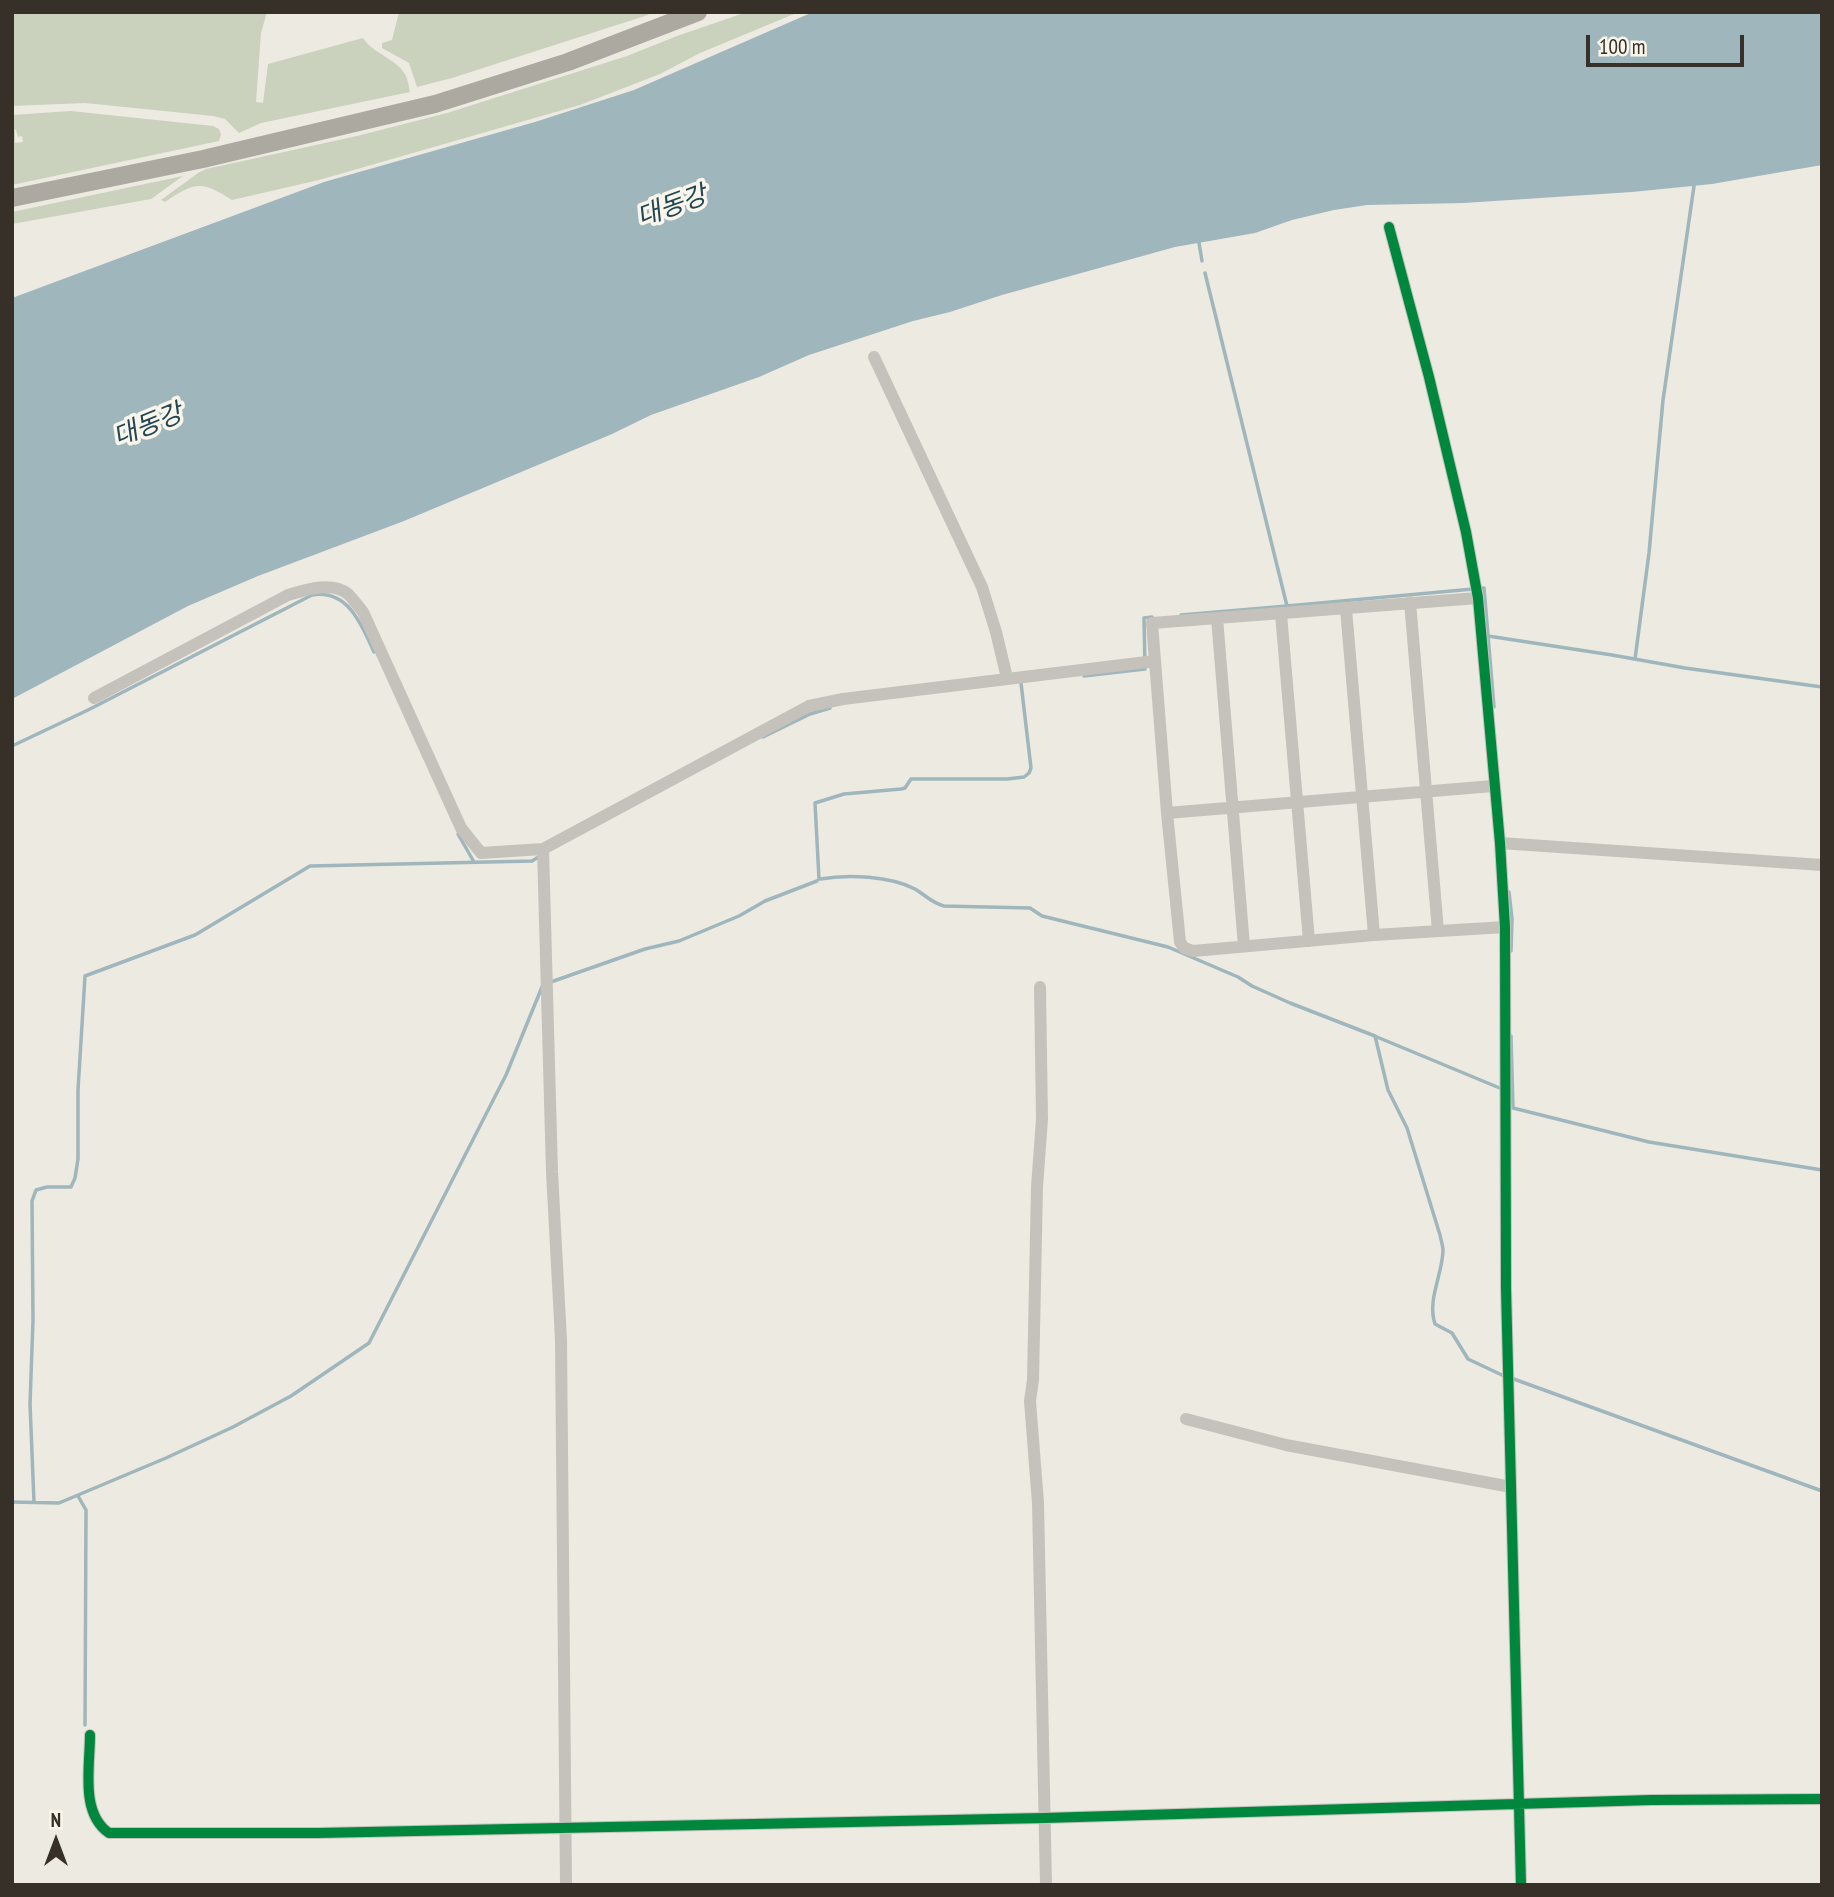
<!DOCTYPE html>
<meta charset="utf-8">
<style>
body{margin:0}
#map{position:relative;width:1834px;height:1897px;overflow:hidden;background:#edeae2;font-family:"PT Sans Narrow",sans-serif}
canvas{display:block}
.frame{position:absolute;inset:0;border:14px solid #363029;pointer-events:none}
.north{position:absolute;left:21px;top:1806px;width:70px;height:70px;-webkit-text-stroke:5px #f9f5ea;paint-order:stroke;rotate:0deg;font-size:19px;font-weight:700;line-height:28px;text-align:center;color:#363029}
.north::after{content:'';display:block;margin:auto;width:24px;height:32px;background:#363029;clip-path:polygon(50% 0,100% 100%,50% 72%,0 100%)}
.scale{position:absolute;left:1586px;top:35px;width:158px;height:32px;box-sizing:border-box;border:4px solid #363029;border-top:0;padding-left:9px;font-size:21px;line-height:24px;white-space:nowrap;color:#363029;-webkit-text-stroke:5px #f9f5ea;paint-order:stroke}
</style>
<div id="map">
<canvas width="1834" height="1897"></canvas>
<div class="frame"></div>
<div class="north">N</div>
<div class="scale">100 m</div>
</div>
<script>
const ctx = document.querySelector('canvas').getContext('2d');
ctx.lineJoin = 'round';
function fill(path, color) { ctx.fillStyle = color; ctx.fill(path, 'evenodd'); }
function trace(path, color, width, dash) { ctx.strokeStyle = color; ctx.lineWidth = width; ctx.lineCap = dash ? 'butt' : 'round'; ctx.setLineDash(dash || []); ctx.stroke(path); }
function drawText(font, color, halo, rows, align = 'center') {
  ctx.font = font + ' "PT Sans Narrow","Noto Sans KR",sans-serif'; ctx.lineWidth = 7; ctx.setLineDash([]); ctx.textBaseline = 'middle'; ctx.strokeStyle = halo; ctx.fillStyle = color; for (const [text, x, y, turn = 0] of rows) {
    ctx.save(); ctx.translate(x, y); ctx.rotate((+turn || 0) * Math.PI / 180); ctx.textAlign = isNaN(turn) ? turn : align; if (halo) ctx.strokeText(text, 0, 0); ctx.fillText(text, 0, 0); ctx.restore();
  }
}
const green = new Path2D(`
 M12 12H267L261 33 256 102 263 103 268 64 363 38C373 54 398 59 406 76 408 81 409 87 410 92L261 123 239 133 225 119 213 116 85 103 12 106Z
 M399 12H650L648 15 452 78 417 87 409 63 382 48V43L392 40Z
 M747 12H799L700 53 660 74 580 105 319 180 232 200C201 180 195 182 165 202L161 200 198 173 206 169 357 136 447 113 627 56 677 36Z
 M71 111 213 126 219 129 221 134 219 141 12 185V132L15 131V143L23 142 22 136 18 137 16 130H12V115Z
 M183 176 151 199 12 224V212Z`);
const water = new Path2D(`
 M813 12H1822V165L1712 184 1632 192 1464 203 1367 205 1334 210 1292 220 1255 233 1175 247 1002 295 950 312 913 321 809 355 759 377 651 415 612 434 404 521 258 576 188 606 12 699V298L324 182 535 122 634 90Z`);
const stream = new Path2D(`
 M1199 243 1202 261
 M1205 273 1287 606 1484 588 1494 707
 M1181 615 1287 606
 M1488 636 1612 655 1685 668 1822 687
 M1635 659 1649 553 1663 400 1694 186
 M1084 676 1145 669 1144 618 1152 617
 M763 737 810 714 830 708
 M12 746 88 710 312 595C348 589 362 625 374 652
 M458 834 474 862
 M819 879 815 803 844 794 901 789 905 788 911 779H1007L1024 777 1029 773 1031 768 1021 683
 M820 879C848 874 890 876 915 889 925 895 932 903 944 906L1030 908 1042 916 1168 947 1238 977 1252 986 1290 1003 1375 1036 1388 1090 1407 1128 1440 1235C1441 1240 1443 1246 1443 1251 1442 1276 1427 1300 1435 1324L1452 1333 1468 1359 1504 1376
 M1509 892 1512 919 1511 951
 M548 983 645 949 679 941 739 916 765 901 817 881
 M1511 1036 1513 1108 1649 1142 1822 1170
 M1377 1037 1502 1089
 M1511 1378 1822 1491
 M78 1496 86 1510 85 1725
 M12 1502 59 1503 166 1458 233 1427 291 1396 369 1343 506 1075 542 987
 M34 1502 30 1404 33 1320 32 1201 36 1190 47 1187H71L75 1178 78 1159V1090L85 976 195 935 310 866 532 861 540 856`);
const minor = new Path2D(`
 M1389 227 1429 377 1466 532 1478 598 1500 843 1505 927 1506 1288 1521 1885
 M874 357 982 587 996 632 1007 678
 M1410 602 1438 931
 M1346 609 1374 935
 M1281 614 1309 941
 M1217 618 1244 946
 M1155 661 1167 813 1493 786
 M94 698 288 595C305 590 332 581 348 594 353 599 358 606 363 612L461 828 481 853 543 849 809 706 843 699 1155 661 1152 623 1478 598
 M1167 813 1180 942 1184 948 1193 951 1374 935 1505 927
 M1500 843 1822 865
 M543 849 552 1172 561 1340 566 1885
 M1040 987 1042 1119 1037 1187 1033 1380 1030 1401 1038 1503 1046 1885
 M1186 1419 1286 1445 1511 1487
 M90 1735C90 1767 80 1813 109 1833H318L1044 1818 1651 1800 1822 1799`);
const highway = new Path2D(`
 M12 198 203 159 435 104 568 62 698 12`);
const cycleway = new Path2D(`
 M1389 227 1429 377 1466 532 1478 598 1500 843 1505 927 1506 1288 1521 1885
 M90 1735C90 1767 80 1813 109 1833H318L1044 1818 1651 1800 1822 1799`);
const waterNames = [
 ["대동강",672,207,-20],
 ["대동강",148,426,-22]
];
fill(green, '#cad2bd');
fill(water, '#9fb6bc');
trace(stream, '#9fb6bc', 3.5);
trace(minor, '#c5c2bb', 12);
trace(highway, '#aca9a1', 18);
trace(cycleway, '#00873e', 10);
drawText('italic 26px', '#214655', '#f9f5ea', waterNames);
</script>
